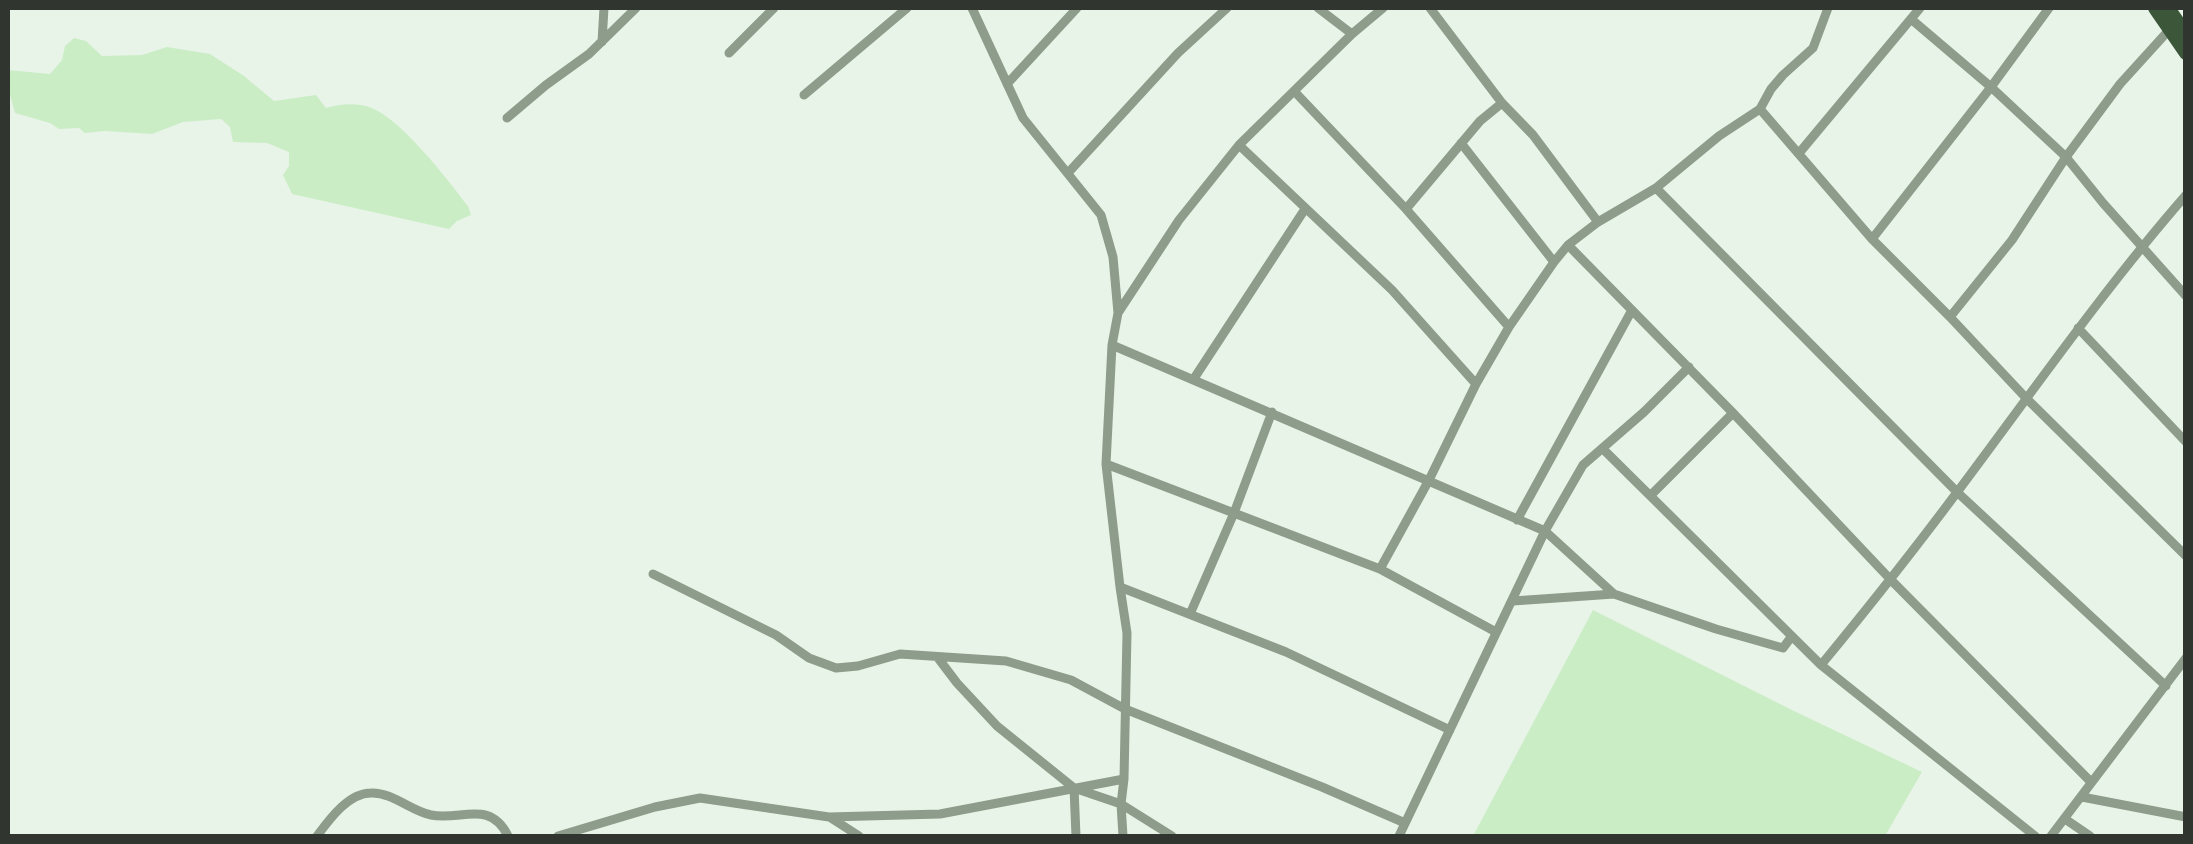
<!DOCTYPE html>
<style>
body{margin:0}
#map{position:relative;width:2193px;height:844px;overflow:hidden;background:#e9f4e8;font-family:Helvetica,sans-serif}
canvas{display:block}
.frame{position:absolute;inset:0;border:10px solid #313530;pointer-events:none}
</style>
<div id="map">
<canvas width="2193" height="844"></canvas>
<div class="frame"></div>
</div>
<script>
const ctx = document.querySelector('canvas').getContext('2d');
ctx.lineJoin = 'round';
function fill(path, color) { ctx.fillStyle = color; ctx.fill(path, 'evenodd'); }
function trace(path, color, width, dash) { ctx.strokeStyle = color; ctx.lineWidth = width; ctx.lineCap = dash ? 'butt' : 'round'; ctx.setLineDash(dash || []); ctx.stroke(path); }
const green = new Path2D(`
 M74 38 86 41 102 56 142 55 167 47 210 54 244 76 274 101 316 95 326 108C339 104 353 103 366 106 398 114 448 180 468 206L471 215 457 221 449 229 292 194 283 175 289 166V152L267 143 233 142 230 127 221 119 183 122 152 134 105 131 85 133 79 128 59 129 50 123 15 113 8 87V70L50 74 62 60 65 46Z
 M1593 610 1794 711 1922 772 1885 836H1473Z`);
const minor = new Path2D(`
 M972 8 1023 118 1101 215 1113 257 1118 313 1112 345 1106 464 1120 587 1127 633 1124 779 1121 804 1123 836
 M1318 8 1352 34
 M1430 8 1502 103 1533 135 1598 222
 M1911 19 1991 87 2066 157 2103 203 2186 296
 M602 42 604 8
 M729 53 774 8
 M1007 84 1077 8
 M1294 91 1406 209 1509 327
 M804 95 907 8
 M1760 109 1872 239 1950 317 2026 398 2186 556
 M507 118 546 85 589 54 636 8
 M1461 143 1554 262
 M1239 145 1392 290 1476 384
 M1800 152 1920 8
 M1068 173 1178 53 1227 8
 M1656 188 1957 492 2166 686
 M1406 209 1480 121 1502 103
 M1872 239 1991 87 2049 8
 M1568 245 1733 413 1891 580 2091 782
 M1118 313 1179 220 1239 145 1352 34 1383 8
 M1950 317 2012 240 2066 157 2120 84 2169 30
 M2078 328 2186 442
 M1112 345 1545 531 1614 594 1716 629 1783 648 1792 636
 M1193 380 1305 209
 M1603 449 1821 665 2035 836
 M1106 464 1380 569 1496 632
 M1651 495 1733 413
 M1517 520 1632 310
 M1380 569 1429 480 1476 384 1509 327 1554 262 1568 245 1598 222 1656 188 1719 136 1760 109 1771 89 1783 75 1813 48 1828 8
 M653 574 776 635 809 658 836 668 858 666 900 654 1006 661 1071 680 1125 709 1322 787 1405 823
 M1120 587 1286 652 1450 730
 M1513 601 1614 594
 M1190 614 1234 513 1272 412
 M938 658 957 683 997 726 1074 788 1121 804 1172 836
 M1821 665C1868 608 1914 550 1958 491 2033 391 2104 289 2186 195
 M1074 788 1076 836
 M2082 797 2186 817
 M831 818 859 836
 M2065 819 2090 836
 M317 836C329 820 348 793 371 793 392 792 411 811 431 815 461 821 490 799 508 836
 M558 836 655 807 700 798 829 817 940 814 1124 779
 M1399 836 1545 531 1583 465 1644 412 1689 367
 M2051 836 2186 658`);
const primary = new Path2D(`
 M2155 8 2186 53
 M2168 8 2186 34`);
fill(green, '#caedc6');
trace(minor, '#8d9c8b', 9);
trace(primary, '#3c563a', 14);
</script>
